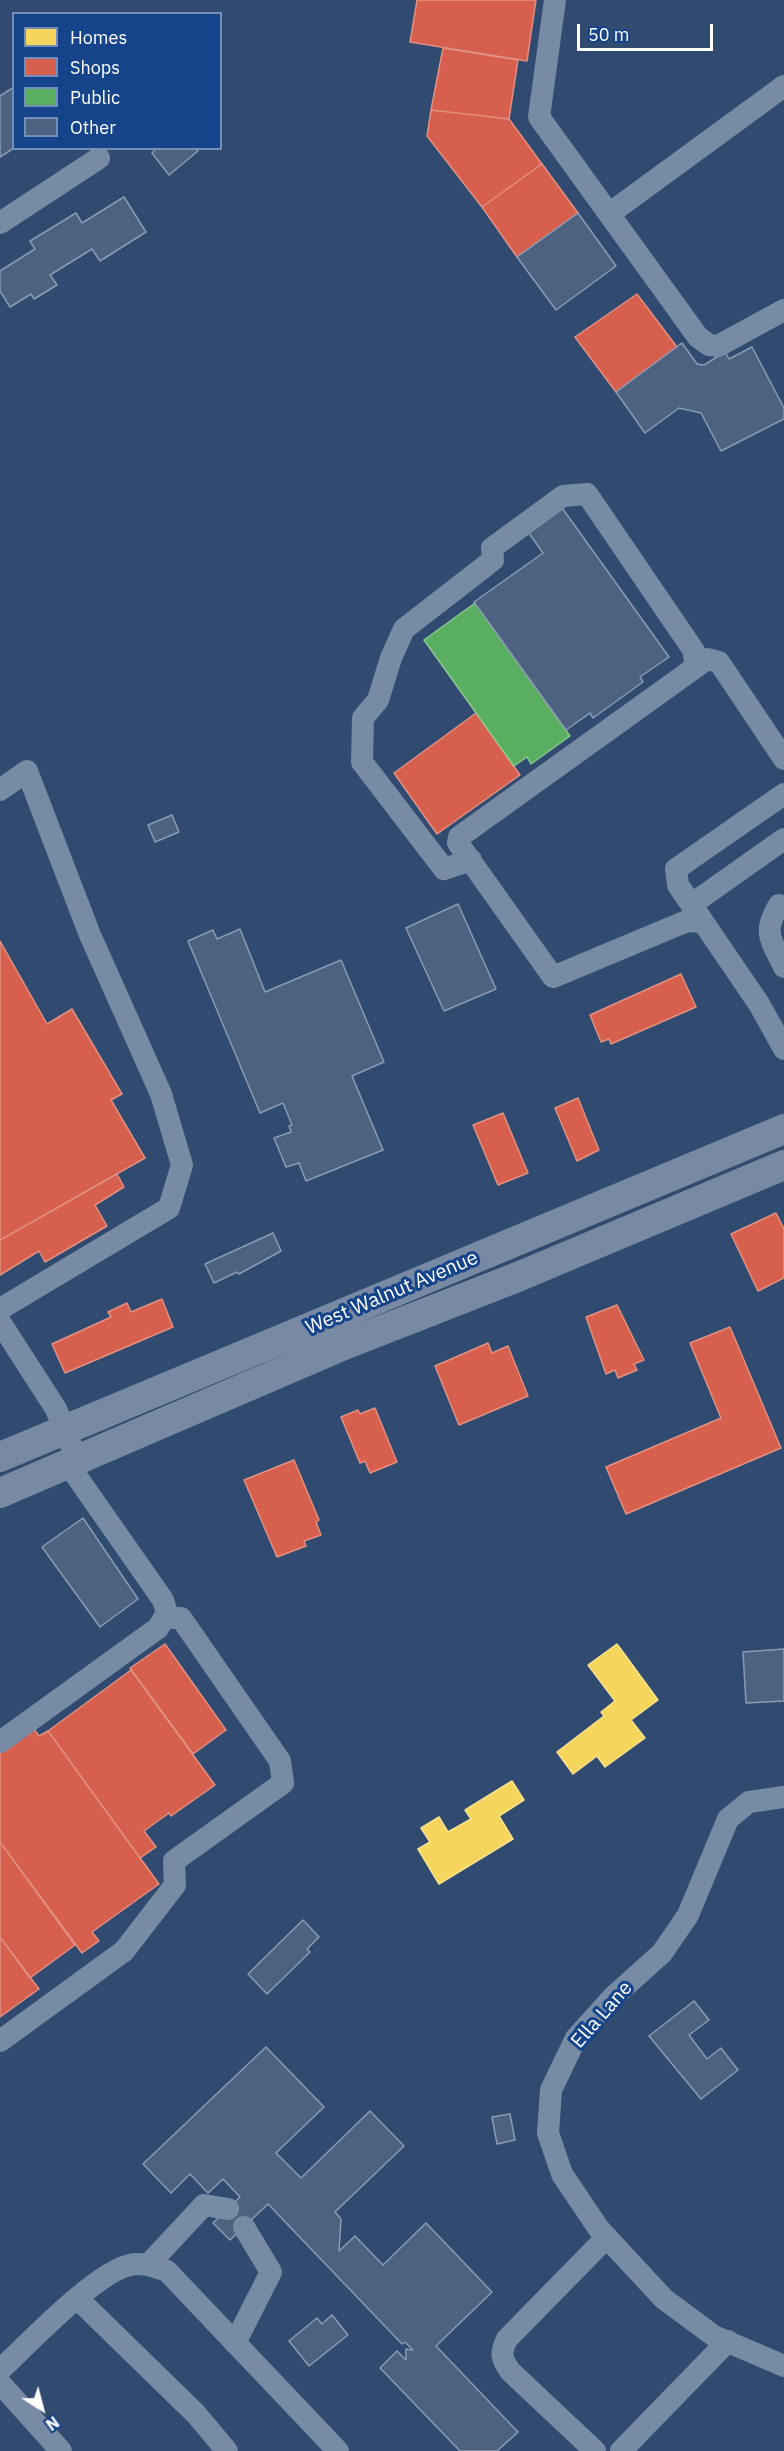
<!DOCTYPE html>
<style>
body{margin:0}
#map{position:relative;width:784px;height:2451px;overflow:hidden;background:#314a70;font-family:"IBM Plex Sans",sans-serif}
canvas{display:block}
.legend{position:absolute;left:12px;top:12px;width:210px;height:138px;box-sizing:border-box;background:#16448b;border:2px solid #738fb9;margin:0;padding:8px 10px;list-style:none;font-size:18px;color:#fff}
.legend li{display:flex;align-items:center;gap:12px;height:30px}
.legend b{width:30px;border:2px solid #738fb9}
.north{position:absolute;left:12px;top:2379px;width:60px;height:60px;-webkit-text-stroke:4px #16448b;paint-order:stroke;rotate:144deg;font-size:16px;font-weight:700;line-height:24px;text-align:center;color:#fff}
.north::after{content:'';display:block;margin:auto;width:21px;height:27px;background:#fff;clip-path:polygon(50% 0,100% 100%,50% 72%,0 100%)}
.scale{position:absolute;left:577px;top:24px;width:136px;height:27px;box-sizing:border-box;border:3px solid #fff;border-top:0;padding-left:8px;font-size:18px;line-height:21px;white-space:nowrap;color:#fff;-webkit-text-stroke:4px #16448b;paint-order:stroke}
</style>
<div id="map">
<canvas width="784" height="2451"></canvas>
<ul class="legend">
<li><b style="height:16px;background:#f6d55c"></b>Homes</li>
<li><b style="height:16px;background:#d6604d"></b>Shops</li>
<li><b style="height:16px;background:#5aae61"></b>Public</li>
<li><b style="height:16px;background:#4d6280"></b>Other</li>
</ul>
<div class="north">N</div>
<div class="scale">50 m</div>
</div>
<script>
const ctx = document.querySelector('canvas').getContext('2d');
ctx.lineJoin = 'round';
function fill(path, color) { ctx.fillStyle = color; ctx.fill(path, 'evenodd'); }
function trace(path, color, width, dash) { ctx.strokeStyle = color; ctx.lineWidth = width; ctx.lineCap = dash ? 'butt' : 'round'; ctx.setLineDash(dash || []); ctx.stroke(path); }
function drawText(font, color, halo, rows, align = 'center') {
  ctx.font = font + ' "IBM Plex Sans",sans-serif'; ctx.lineWidth = 6; ctx.setLineDash([]); ctx.textBaseline = 'middle'; ctx.strokeStyle = halo; ctx.fillStyle = color; for (const [text, x, y, turn = 0] of rows) {
    ctx.save(); ctx.translate(x, y); ctx.rotate((+turn || 0) * Math.PI / 180); ctx.textAlign = isNaN(turn) ? turn : align; if (halo) ctx.strokeText(text, 0, 0); ctx.fillText(text, 0, 0); ctx.restore();
  }
}
const homes = new Path2D(`
 M617 1644 658 1700 631 1720 645 1738 605 1767 597 1756 573 1774 557 1752 604 1716 601 1712 615 1701 588 1665Z
 M512 1781 524 1800 499 1816 513 1839 439 1884 418 1849 430 1842 421 1828 439 1817 448 1832 471 1819 465 1810Z`);
const shops = new Path2D(`
 M417 0H536L527 61 410 42Z
 M443 48 518 60 509 119 431 110Z
 M431 110 509 119 542 164 482 207 427 136Z
 M542 164 578 213 517 257 482 207Z
 M637 294 677 347 616 392 575 337Z
 M476 713 520 775 437 834 394 773Z
 M0 941 47 1024 72 1009 122 1094 111 1100 145 1158 0 1240Z
 M681 974 696 1007 611 1044 609 1039 601 1042 590 1015Z
 M578 1098 599 1150 577 1161 555 1108Z
 M503 1113 528 1173 498 1185 473 1125Z
 M117 1174 124 1187 95 1205 107 1226 45 1262 39 1251 0 1275V1240Z
 M776 1213 784 1229V1278L758 1291 731 1234Z
 M162 1299 173 1327 65 1373 52 1344 111 1317 108 1312 127 1303 131 1312Z
 M617 1305 644 1360 634 1364 637 1370 618 1378 615 1370 606 1374 586 1317Z
 M730 1327 781 1448 626 1514 606 1467 721 1418 690 1343Z
 M488 1343 492 1353 508 1346 528 1396 459 1425 435 1366Z
 M375 1408 397 1462 370 1473 365 1461 360 1463 341 1417 358 1410 360 1414Z
 M294 1460 319 1520 316 1522 321 1535 304 1541 306 1546 277 1557 244 1480Z
 M165 1644 226 1730 193 1754 130 1668Z
 M131 1670 215 1785 171 1816 169 1813 144 1831 156 1847 140 1858 48 1731Z
 M34 1729 39 1736 48 1731 159 1884 92 1932 99 1941 82 1953 0 1842V1754Z
 M0 1842 75 1945 30 1978 0 1937Z
 M0 1937 39 1989 0 2017Z`);
const public = new Path2D(`
 M475 603 570 736 531 764 527 757 514 766 424 640Z`);
const building = new Path2D(`
 M14 87V148L0 157V96Z
 M196 148 198 151 169 175 152 153 157 148Z
 M124 197 146 232 100 261 92 249 50 275 57 285 34 299 31 294 10 307 0 291V271L35 249 30 241 76 213 82 223Z
 M578 213 616 266 556 310 517 257Z
 M682 343 697 364 704 365 725 352 729 359 752 347 784 408V419L721 451 701 413 679 408 645 433 616 392Z
 M560 505 669 657 640 677 643 682 593 718 590 713 566 730 474 602 543 553 526 529Z
 M172 815 179 832 155 842 148 825Z
 M458 904 496 989 444 1011 406 928Z
 M240 929 265 992 341 960 384 1062 352 1076 383 1150 306 1181 299 1163 286 1167 274 1138 291 1132 289 1126 292 1125 283 1103 260 1113 188 941 213 930 217 939Z
 M273 1233 281 1251 239 1274 237 1272 214 1283 205 1264Z
 M83 1518 138 1599 100 1627 42 1547Z
 M784 1649V1701L746 1703 743 1652Z
 M303 1920 319 1937 307 1949 310 1952 267 1994 248 1974Z
 M694 2001 709 2020 689 2035 707 2059 721 2048 738 2070 701 2099 649 2036Z
 M266 2047 324 2107 276 2153 301 2178 370 2111 404 2146 335 2212 341 2219 339 2251 355 2236 383 2265 426 2223 492 2292 436 2346 518 2432 497 2451H460L380 2368 397 2351 406 2360V2349L413 2350 405 2342 402 2344 268 2204 230 2240 213 2223 240 2197 223 2179 208 2193 190 2174 171 2193 143 2164Z
 M510 2114 515 2140 497 2144 492 2117Z
 M332 2315 348 2335 309 2366 289 2341 317 2318 322 2324Z`);
const minor = new Path2D(`
 M555 0 539 117 698 337 709 345 718 346 784 310
 M609 214 784 86
 M0 223 99 158
 M0 790 27 771 90 935 161 1094 182 1165 169 1208 0 1309
 M784 794 676 869 678 885 759 1004 784 1049
 M471 860 444 869 362 762 363 718 378 700 391 658 404 629 493 560 492 548 563 496 587 494 694 651 695 667
 M692 904 784 839
 M779 905C762 933 771 939 784 967
 M702 922 687 921 553 977 458 843 459 837 707 659 719 662 784 759
 M0 1322 56 1409 71 1445
 M0 1742 158 1628 167 1613 163 1600 68 1464
 M784 1797 749 1802 728 1819 688 1915 662 1953 613 1997 576 2038 551 2090 548 2133 562 2174 599 2229 664 2299 714 2336 784 2366
 M0 2041 124 1951 175 1885 174 1861 283 1783 280 1761 181 1618H164
 M148 2265 204 2205 228 2209
 M78 2299 196 2414 227 2451
 M235 2343 271 2272 244 2227
 M0 2370C28 2344 96 2272 130 2265 143 2262 155 2267 167 2271L338 2451
 M0 2383 61 2451
 M595 2451 511 2372C501 2359 500 2353 507 2339L607 2237
 M621 2451 728 2341`);
const major = new Path2D(`
 M0 1457 784 1129
 M0 1493 344 1345 520 1276 784 1165`);
const streetNames = [
 ["West Walnut Avenue",392,1293,-23],
 ["Ella Lane",602,2015,-49]
];
fill(homes, '#f6d55c');
trace(homes, '#f9e28d', 1.5);
fill(shops, '#d6604d');
trace(shops, '#e29082', 1.5);
fill(public, '#5aae61');
trace(public, '#8cc690', 1.5);
fill(building, '#4d6280');
trace(building, '#8c9bb3', 1.5);
trace(minor, '#788ba5', 22);
trace(major, '#7789a3', 30);
drawText('20px', '#fff', '#16448b', streetNames);
</script>
